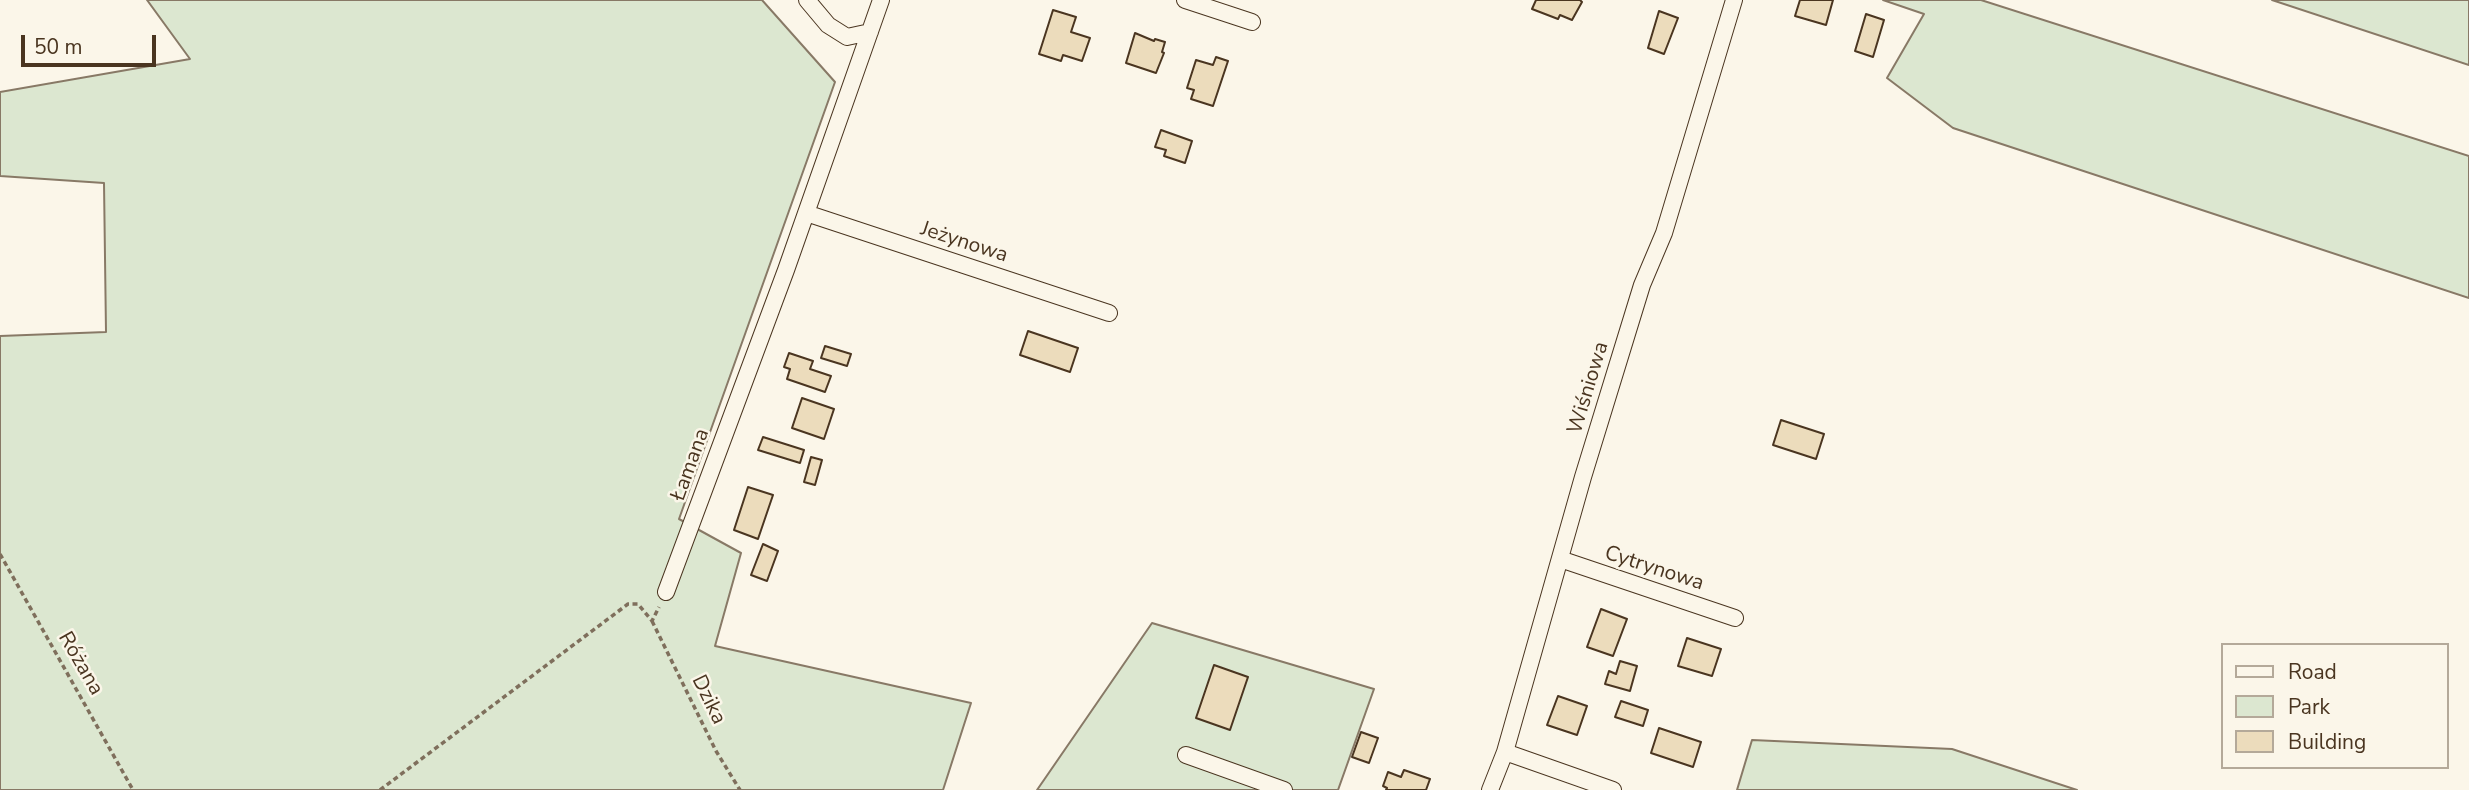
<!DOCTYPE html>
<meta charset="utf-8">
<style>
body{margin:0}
#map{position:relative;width:2469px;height:790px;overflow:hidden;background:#fbf6e9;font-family:"Nunito Sans",sans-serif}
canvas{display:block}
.legend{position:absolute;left:2221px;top:643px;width:228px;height:126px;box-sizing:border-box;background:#fbf6e9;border:2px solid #b4a999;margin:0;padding:9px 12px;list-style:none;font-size:21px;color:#4a3520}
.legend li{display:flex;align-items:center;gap:14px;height:35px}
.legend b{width:35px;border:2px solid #b4a999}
.scale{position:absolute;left:21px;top:35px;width:135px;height:32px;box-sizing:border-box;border:4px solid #4a3520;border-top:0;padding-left:9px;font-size:21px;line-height:24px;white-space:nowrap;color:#4a3520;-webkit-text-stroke:5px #fbf6e9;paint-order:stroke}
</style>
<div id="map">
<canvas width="2469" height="790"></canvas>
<ul class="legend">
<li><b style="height:9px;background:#fbf6e9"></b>Road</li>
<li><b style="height:19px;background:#dce7d0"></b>Park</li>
<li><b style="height:19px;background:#ecdcbc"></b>Building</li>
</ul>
<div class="scale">50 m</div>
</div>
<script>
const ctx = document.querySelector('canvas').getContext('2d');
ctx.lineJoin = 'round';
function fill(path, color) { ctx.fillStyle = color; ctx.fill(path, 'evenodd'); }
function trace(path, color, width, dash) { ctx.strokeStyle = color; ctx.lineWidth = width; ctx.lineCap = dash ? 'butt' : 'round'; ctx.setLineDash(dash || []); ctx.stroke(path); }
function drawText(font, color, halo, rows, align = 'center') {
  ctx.font = font + ' "Nunito Sans",sans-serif'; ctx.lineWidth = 5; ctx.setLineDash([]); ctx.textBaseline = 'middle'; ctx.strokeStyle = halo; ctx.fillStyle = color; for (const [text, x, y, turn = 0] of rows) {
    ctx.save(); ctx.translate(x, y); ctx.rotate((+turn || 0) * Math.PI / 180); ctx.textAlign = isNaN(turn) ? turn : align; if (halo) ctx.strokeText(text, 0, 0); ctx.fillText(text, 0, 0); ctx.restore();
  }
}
const green = new Path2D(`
 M147 0H762L835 82 679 519 741 553 715 646 971 703 943 790H0V336L106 332 104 183 0 176V92L190 59Z
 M1883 0H1981L2469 156V298L1953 128 1887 78 1924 14Z
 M2272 0H2469V65Z
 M1152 623 1374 689 1338 790H1037Z
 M1752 740 1952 749 2077 790H1737Z`);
const building = new Path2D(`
 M1536 0H1580L1582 2 1572 20 1560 15 1558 19 1532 9Z
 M1800 0H1833L1826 25 1795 16Z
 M1053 10 1076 17 1071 32 1090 38 1082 61 1063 55 1061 61 1039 54Z
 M1659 11 1678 18 1664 54 1648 48Z
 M1866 14 1884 20 1873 57 1855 51Z
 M1135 33 1154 41 1155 39 1165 42 1162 52 1164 53 1156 73 1126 63Z
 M1216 57 1228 61 1213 106 1191 99 1194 90 1187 88 1196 60 1213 65Z
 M1161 130 1192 141 1185 163 1164 156 1166 150 1155 147Z
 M1028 331 1078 348 1070 372 1020 355Z
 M825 346 851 354 847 366 821 358Z
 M789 353 813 361 810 369 831 376 825 392 787 379 790 369 784 367Z
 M802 398 834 409 824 439 792 428Z
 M1781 420 1824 434 1816 459 1773 445Z
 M763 437 804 450 800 463 758 450Z
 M811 457 822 460 815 485 804 482Z
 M748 487 773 495 758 539 734 530Z
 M763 544 778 551 767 581 751 575Z
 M1601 609 1627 619 1613 656 1587 647Z
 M1687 638 1721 649 1712 676 1678 666Z
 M1620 661 1637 666 1630 691 1605 684 1609 671 1616 674Z
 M1214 665 1248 677 1230 730 1196 718Z
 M1558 696 1587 706 1577 735 1547 725Z
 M1621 701 1648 710 1643 726 1615 717Z
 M1659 728 1701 742 1693 767 1651 753Z
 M1361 732 1378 738 1369 763 1352 757Z
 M1404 770 1430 779 1426 790H1386L1387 788 1383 786 1388 772 1401 777Z`);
const path = new Path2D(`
 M0 554 133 790
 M652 621 716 751 740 790
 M380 790 628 604H638L652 621 659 607`);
const minor = new Path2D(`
 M807 0 828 25 847 37 870 32
 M1185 0 1252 22
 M806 213 1109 313
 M1560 559 1735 618
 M666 592 786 270 881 0
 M1505 752 1613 790
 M1186 755 1284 790
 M1490 790 1505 752 1583 477 1642 285 1664 233 1734 0`);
const streetNames = [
 ["Jeżynowa",964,243,18],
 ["Wiśniowa",1589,388,-73],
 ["Łamana",691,465,-70],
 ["Cytrynowa",1654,569,18],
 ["Różana",80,664,60],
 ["Dzika",708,700,64]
];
fill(green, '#dce7d0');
trace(green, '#887966', 2);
fill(building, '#ecdcbc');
trace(building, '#4a3520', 2);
trace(minor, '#4a3520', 18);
trace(path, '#7f6f5c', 3.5, [5, 3.5]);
trace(minor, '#fbf6e9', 16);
drawText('21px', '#4a3520', '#fbf6e9', streetNames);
</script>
